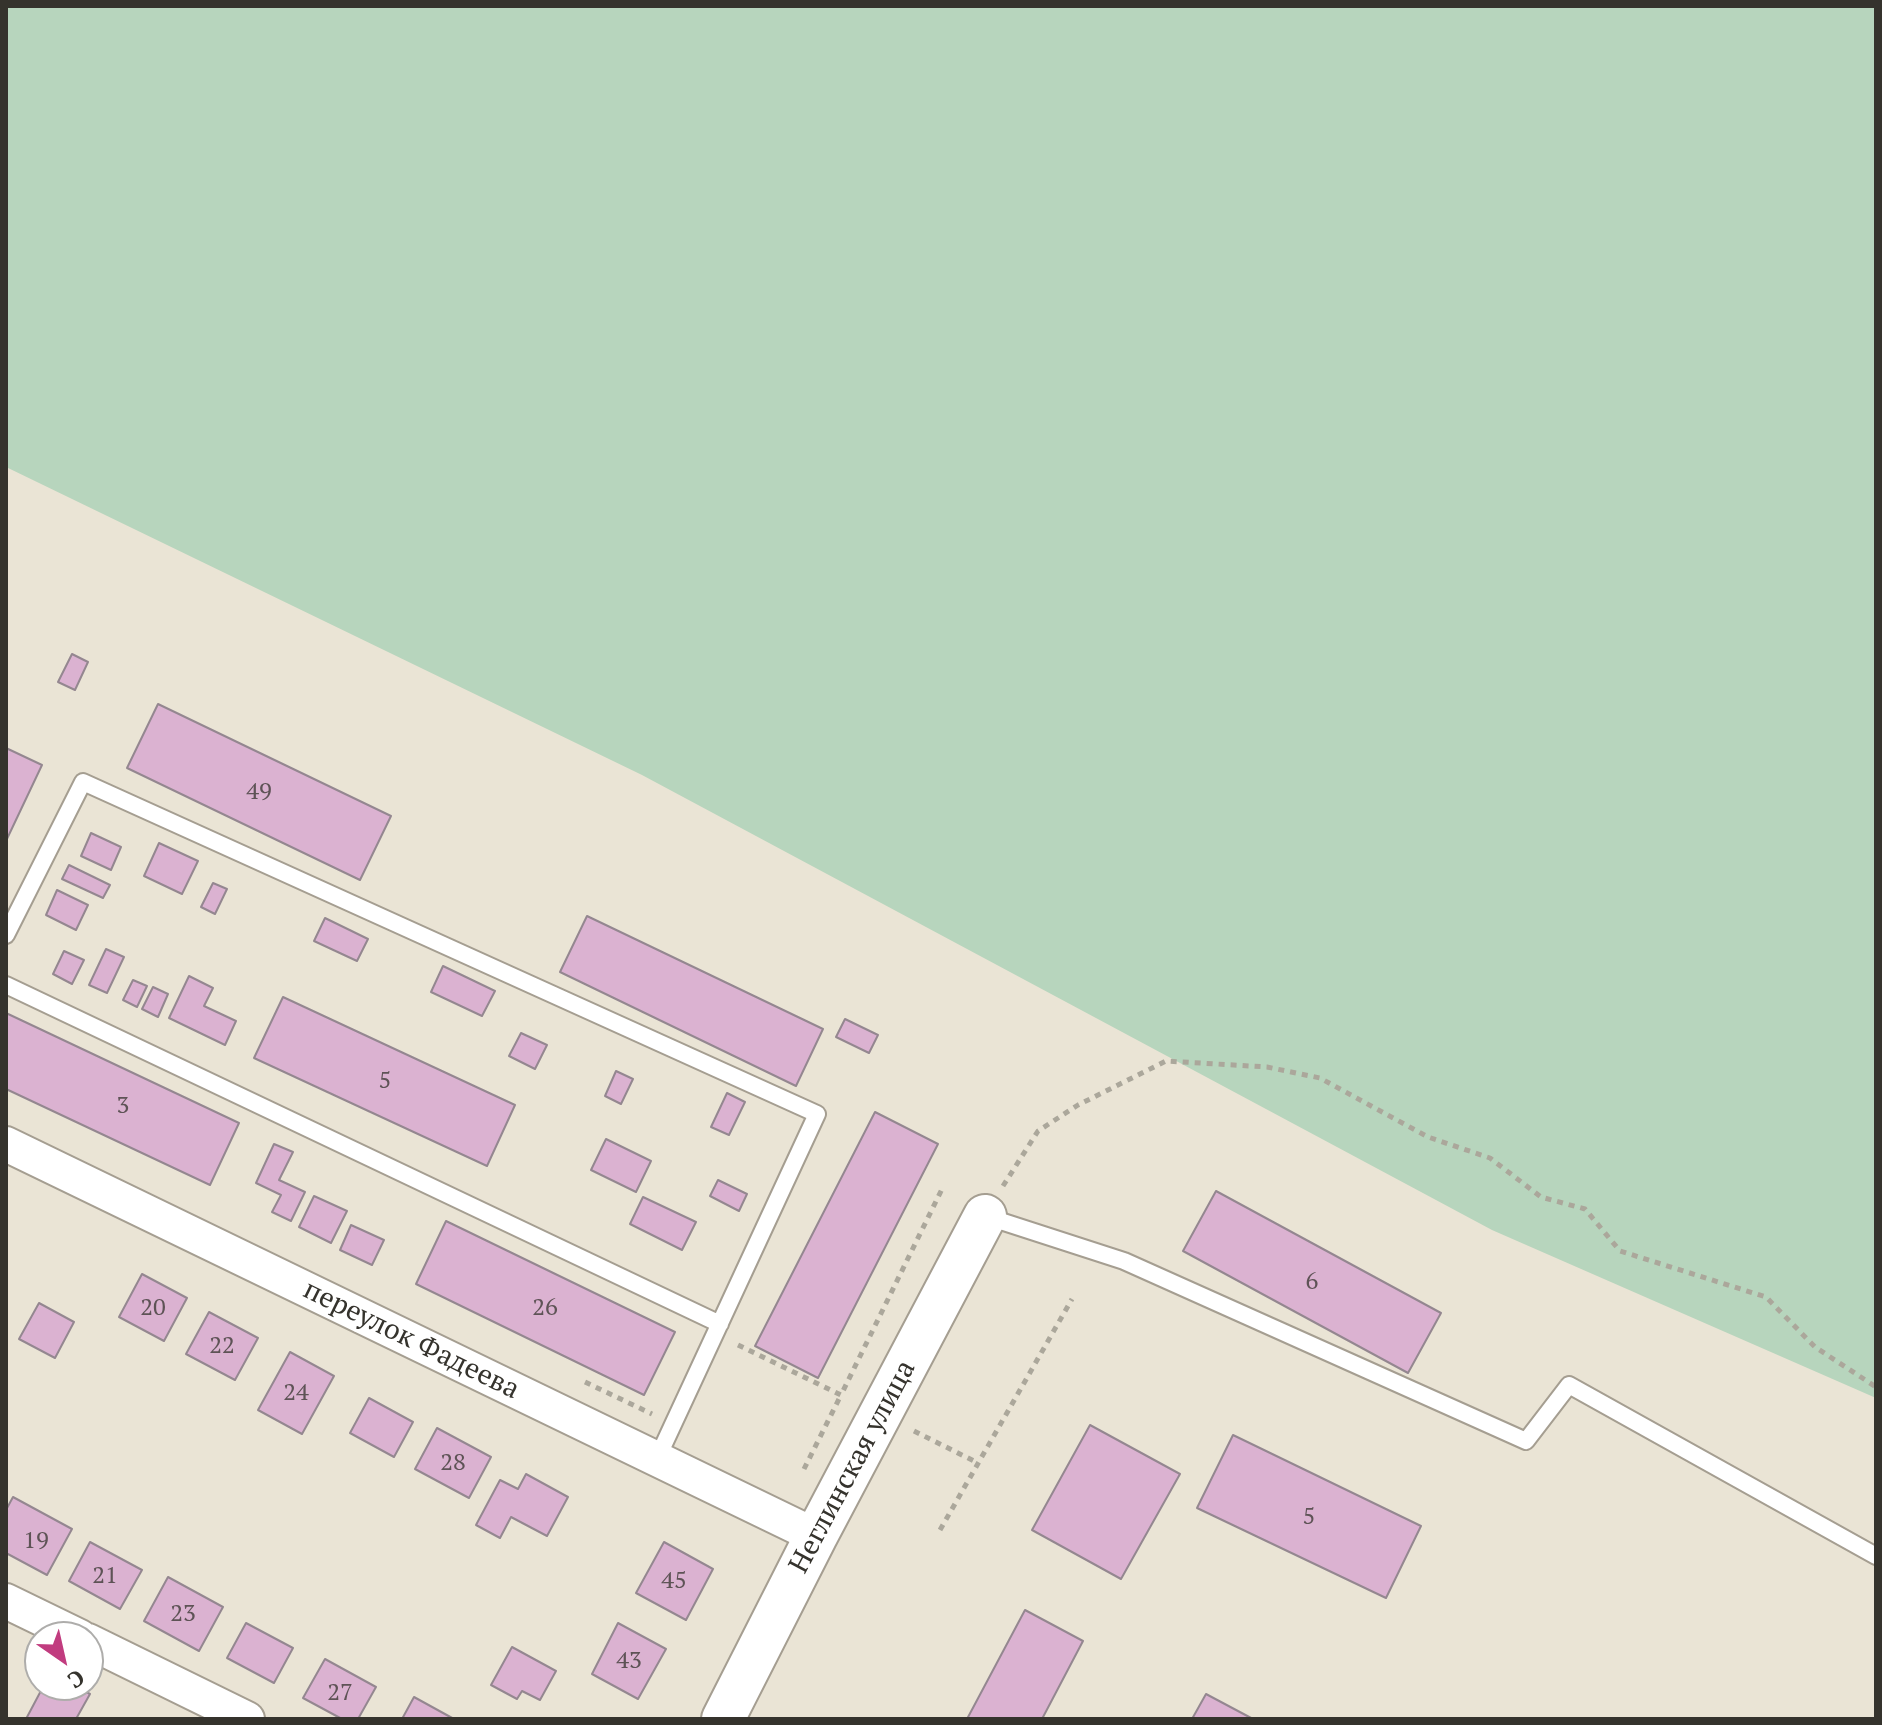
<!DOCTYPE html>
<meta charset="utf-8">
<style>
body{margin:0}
#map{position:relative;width:1882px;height:1725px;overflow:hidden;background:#eae4d5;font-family:"PT Serif",serif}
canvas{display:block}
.frame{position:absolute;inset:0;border:8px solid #35332d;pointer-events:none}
.north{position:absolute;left:24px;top:1621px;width:80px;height:80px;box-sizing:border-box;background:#fff;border:2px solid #aeadab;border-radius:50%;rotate:146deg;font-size:22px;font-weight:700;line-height:32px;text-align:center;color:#35332d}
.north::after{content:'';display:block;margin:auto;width:28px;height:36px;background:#c13c7f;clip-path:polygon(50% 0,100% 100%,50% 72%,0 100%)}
</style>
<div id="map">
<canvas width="1882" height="1725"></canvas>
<div class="frame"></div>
<div class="north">С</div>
</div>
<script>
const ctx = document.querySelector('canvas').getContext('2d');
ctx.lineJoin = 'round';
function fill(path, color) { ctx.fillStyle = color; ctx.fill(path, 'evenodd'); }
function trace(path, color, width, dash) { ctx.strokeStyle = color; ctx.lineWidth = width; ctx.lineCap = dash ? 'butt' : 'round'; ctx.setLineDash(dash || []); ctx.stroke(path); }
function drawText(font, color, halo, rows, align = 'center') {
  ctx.font = font + ' "PT Serif",serif'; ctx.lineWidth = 6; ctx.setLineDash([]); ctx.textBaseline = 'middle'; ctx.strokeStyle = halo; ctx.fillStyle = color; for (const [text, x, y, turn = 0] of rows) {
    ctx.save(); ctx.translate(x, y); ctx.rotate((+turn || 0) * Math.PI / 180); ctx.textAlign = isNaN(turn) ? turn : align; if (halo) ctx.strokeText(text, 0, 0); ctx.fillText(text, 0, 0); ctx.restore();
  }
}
const green = new Path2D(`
 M6 6H1876V1398L1492 1230 642 775 6 467Z`);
const building = new Path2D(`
 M72 654 88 662 75 690 58 682Z
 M158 704 391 816 360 880 127 768Z
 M6 748 42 765 6 841Z
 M91 833 121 847 111 870 81 856Z
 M159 843 198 861 182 894 144 876Z
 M69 865 110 885 103 898 62 879Z
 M213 883 227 889 215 914 201 907Z
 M57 890 88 905 76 930 46 915Z
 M587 916 823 1029 796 1086 560 972Z
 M325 918 368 939 357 961 314 941Z
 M106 949 124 957 107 993 89 985Z
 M64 951 84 960 72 984 53 974Z
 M443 966 495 991 482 1016 431 992Z
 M189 976 213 988 204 1006 236 1021 225 1045 169 1018Z
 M133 980 147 986 137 1007 123 1000Z
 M153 987 168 994 158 1017 142 1009Z
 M283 997 515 1105 487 1166 254 1058Z
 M6 1013 239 1123 210 1185 6 1089Z
 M845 1019 878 1035 869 1053 836 1037Z
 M521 1033 547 1045 535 1069 509 1056Z
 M616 1071 633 1079 621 1104 605 1096Z
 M727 1093 745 1102 729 1135 711 1127Z
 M875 1112 938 1144 818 1378 755 1346Z
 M606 1139 651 1161 636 1192 591 1170Z
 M274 1144 293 1152 279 1180 305 1192 291 1221 272 1212 281 1195 256 1183Z
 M718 1180 747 1194 739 1211 710 1196Z
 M1216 1191 1441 1313 1408 1373 1183 1251Z
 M314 1196 347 1211 331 1243 299 1227Z
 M643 1197 696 1222 682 1250 630 1224Z
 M446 1221 675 1332 644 1395 416 1284Z
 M351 1225 384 1240 372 1265 340 1250Z
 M142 1274 187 1298 164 1341 119 1317Z
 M39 1303 74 1322 55 1358 19 1339Z
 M209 1312 258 1338 235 1380 186 1354Z
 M290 1352 334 1376 302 1434 258 1410Z
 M369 1398 413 1422 394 1457 350 1433Z
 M1090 1425 1180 1474 1121 1579 1032 1530Z
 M437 1428 491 1457 469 1498 415 1469Z
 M1233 1435 1421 1526 1386 1598 1197 1508Z
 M526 1474 568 1497 547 1536 511 1517 500 1538 476 1525 500 1480 518 1489Z
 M13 1497 72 1529 47 1575 6 1553V1510Z
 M90 1542 142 1570 120 1609 69 1581Z
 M664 1542 713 1569 686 1620 636 1593Z
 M168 1577 223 1607 199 1651 144 1621Z
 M1025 1610 1083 1641 1042 1719H967Z
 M246 1623 293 1648 274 1683 227 1658Z
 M618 1623 666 1649 638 1699 592 1674Z
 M512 1647 556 1671 540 1700 522 1691 517 1699 491 1685Z
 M325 1659 376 1687 358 1719H342L303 1698Z
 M44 1685H73L90 1694 76 1719H26Z
 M1206 1694 1253 1719H1192Z
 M414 1697 454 1719H402Z`);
const path = new Path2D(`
 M1003 1186 1038 1131 1078 1105 1166 1061 1267 1067 1320 1078 1428 1137 1490 1158 1541 1197 1585 1209 1620 1251 1766 1297 1815 1347 1876 1387
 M738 1345 841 1395 943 1187
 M585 1382 652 1414
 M914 1431 978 1463
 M804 1469 841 1395
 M940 1530 1072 1299`);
const service = new Path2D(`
 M6 935 83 782 817 1114 657 1459
 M6 985 720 1324
 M985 1216 1124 1261 1526 1441 1569 1385 1876 1556`);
const minor = new Path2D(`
 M6 1144 816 1536
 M6 1601 80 1637
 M88 1641 247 1719`);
const tertiary = new Path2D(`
 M723 1719 816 1536 985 1216`);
const numberNames = [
 ["49",259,792],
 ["5",385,1081],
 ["3",123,1106],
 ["6",1312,1282],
 ["20",153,1308],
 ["26",545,1308],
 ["22",222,1346],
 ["24",296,1393],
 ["28",453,1463],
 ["5",1309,1517],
 ["19",36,1541],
 ["21",105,1576],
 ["45",674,1581],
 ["23",183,1614],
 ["43",629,1661],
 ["27",340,1693]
];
const streetNames = [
 ["переулок Фадеева",411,1340,26],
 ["Неглинская улица",853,1467,-62]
];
fill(green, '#b7d5bd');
fill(building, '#dbb2d1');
trace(building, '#948790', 2);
trace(service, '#a59e91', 20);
trace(minor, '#a59e91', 38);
trace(tertiary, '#a59e91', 46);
trace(path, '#aba79b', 5, [6, 6]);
trace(service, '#fff', 16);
trace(minor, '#fff', 34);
trace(tertiary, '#fff', 42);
drawText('24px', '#5e5356', null, numberNames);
drawText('28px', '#35332d', '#fff', streetNames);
</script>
